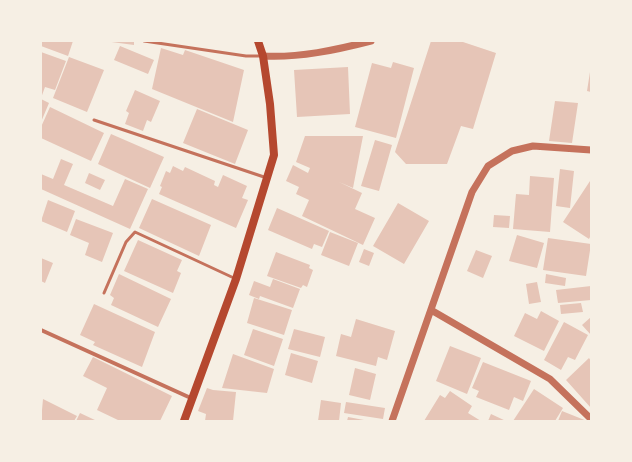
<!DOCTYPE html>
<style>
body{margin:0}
#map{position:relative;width:632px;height:462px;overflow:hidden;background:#f6efe4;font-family:"Titillium Web",sans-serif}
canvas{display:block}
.frame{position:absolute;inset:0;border:42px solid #f6efe4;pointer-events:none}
</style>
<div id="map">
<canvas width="632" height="462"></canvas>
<div class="frame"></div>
</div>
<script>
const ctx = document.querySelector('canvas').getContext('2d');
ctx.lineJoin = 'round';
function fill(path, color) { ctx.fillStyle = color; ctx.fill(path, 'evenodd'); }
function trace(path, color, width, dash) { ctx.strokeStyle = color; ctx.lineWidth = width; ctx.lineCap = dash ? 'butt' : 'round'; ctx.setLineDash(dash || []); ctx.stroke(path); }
const building = new Path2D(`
 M41 41H73L68 56 41 46Z
 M104 41H134V45Z
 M431 41H460L496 53 473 129 461 126 447 164H406L395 152Z
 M120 46 154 60 148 74 114 60Z
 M161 48 183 55 185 50 244 70 233 122 152 89Z
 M41 52 66 61 55 90 45 87 41 98Z
 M69 57 104 70 87 112 53 98Z
 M393 62 414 68 396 138 355 127 372 63 391 68Z
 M348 67 350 114 297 117 294 70Z
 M590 72 591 73V92L587 91Z
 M135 90 160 101 151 122 147 120 143 131 125 124 129 113 126 111Z
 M41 99 49 103 41 122Z
 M555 101 578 103 572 143 549 141Z
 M50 107 104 133 91 161 41 138V127Z
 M197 109 248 130 235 164 183 143Z
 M111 134 164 157 150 188 98 164Z
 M305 136H363L353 188 339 182 362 193 355 209 375 218 363 245 302 216 309 200 296 194 299 187 286 181 293 165 308 173 310 168 296 162Z
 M375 140 392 145 379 191 361 186Z
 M61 159 73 164 64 185 113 206 125 179 148 189 130 229 41 189V174L53 179Z
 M173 166 183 171 185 167 215 181 214 185 218 187 223 175 247 186 242 198 248 200 236 228 159 194 162 187 160 186 166 171 170 173Z
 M560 169 574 171 570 208 556 206Z
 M89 173 105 180 100 190 85 183Z
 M530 176 554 178 550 232 513 229 516 194 529 195Z
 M590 181 591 235 589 239 563 222Z
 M152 199 211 225 199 256 139 228Z
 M48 200 75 211 67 232 41 221Z
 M398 203 429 221 404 264 373 246Z
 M277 208 329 231 322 247 314 244 312 249 268 230Z
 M494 215 510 216 509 228 493 227Z
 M76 219 113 233 102 262 85 255 89 243 70 235Z
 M330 232 358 243 349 266 321 255Z
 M517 235 544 243 537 268 509 261Z
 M548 238 591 244 586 276 543 270Z
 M138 240 182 260 177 271 181 273 173 293 124 271Z
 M364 249 374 253 369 266 359 262Z
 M476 250 492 256 483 278 467 271Z
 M276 252 310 265 309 268 313 270 307 287 303 285 301 288 267 276Z
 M41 258 53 263 45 283 41 281Z
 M119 274 171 299 158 327 111 305 114 298 110 295Z
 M546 274 566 278 565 286 545 283Z
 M273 279 300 289 293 308 260 296 259 299 249 295 254 281 270 287Z
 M537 282 541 302 529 304 526 284Z
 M591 286V300L558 303 556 290Z
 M254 298 292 310 284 335 247 323Z
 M581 303 583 312 561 314 560 305Z
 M94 304 155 332 142 367 93 345 95 342 80 335Z
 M541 311 559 321 544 351 514 336 525 313 537 319Z
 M591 317V335L582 325Z
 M356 319 395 331 387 360 378 357 376 366 336 356 341 334 351 337Z
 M564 322 588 335 575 360 568 357 561 370 544 360Z
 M253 329 283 339 274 366 244 355Z
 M294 329 325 337 320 357 288 349Z
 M450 346 481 358 467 394 436 381Z
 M291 353 318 361 312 383 285 375Z
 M233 354 274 369 267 393 222 388Z
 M93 357 172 396 160 421H120L97 410 107 388 83 376Z
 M589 358 591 361V408L566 380Z
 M483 362 531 381 523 401 514 397 509 410 476 397 479 391 472 388Z
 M355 368 376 374 370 400 349 395Z
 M207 388 213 390 236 392 233 421H205L206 414 198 411Z
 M534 389 563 408 555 421H513Z
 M450 391 472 406 468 413 481 421H424L440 395 445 398Z
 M43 399 77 416 74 421H41Z
 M321 400 341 403 339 421H318Z
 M346 402 385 408 383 419 344 413Z
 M562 411 587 421H558Z
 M80 413 97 421H76Z
 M491 414 506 421H488Z
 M348 417 364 420V421H347Z`);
const service = new Path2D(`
 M144 41 246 56H263
 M94 120 267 178
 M104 293 126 242 135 232 236 279`);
const minor = new Path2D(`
 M41 330 193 399`);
const tertiary = new Path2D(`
 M263 56C299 58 336 50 371 41
 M431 310 550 379 591 419
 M392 421 472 192 488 166 512 151 533 146 591 150`);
const secondary = new Path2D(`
 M184 421 236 279 274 155 270 104 263 56 258 41`);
fill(building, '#e6c5b7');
trace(service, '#c5725c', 3);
trace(minor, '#c5725c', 4);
trace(tertiary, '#c5725c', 7);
trace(secondary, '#b5482f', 8);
</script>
